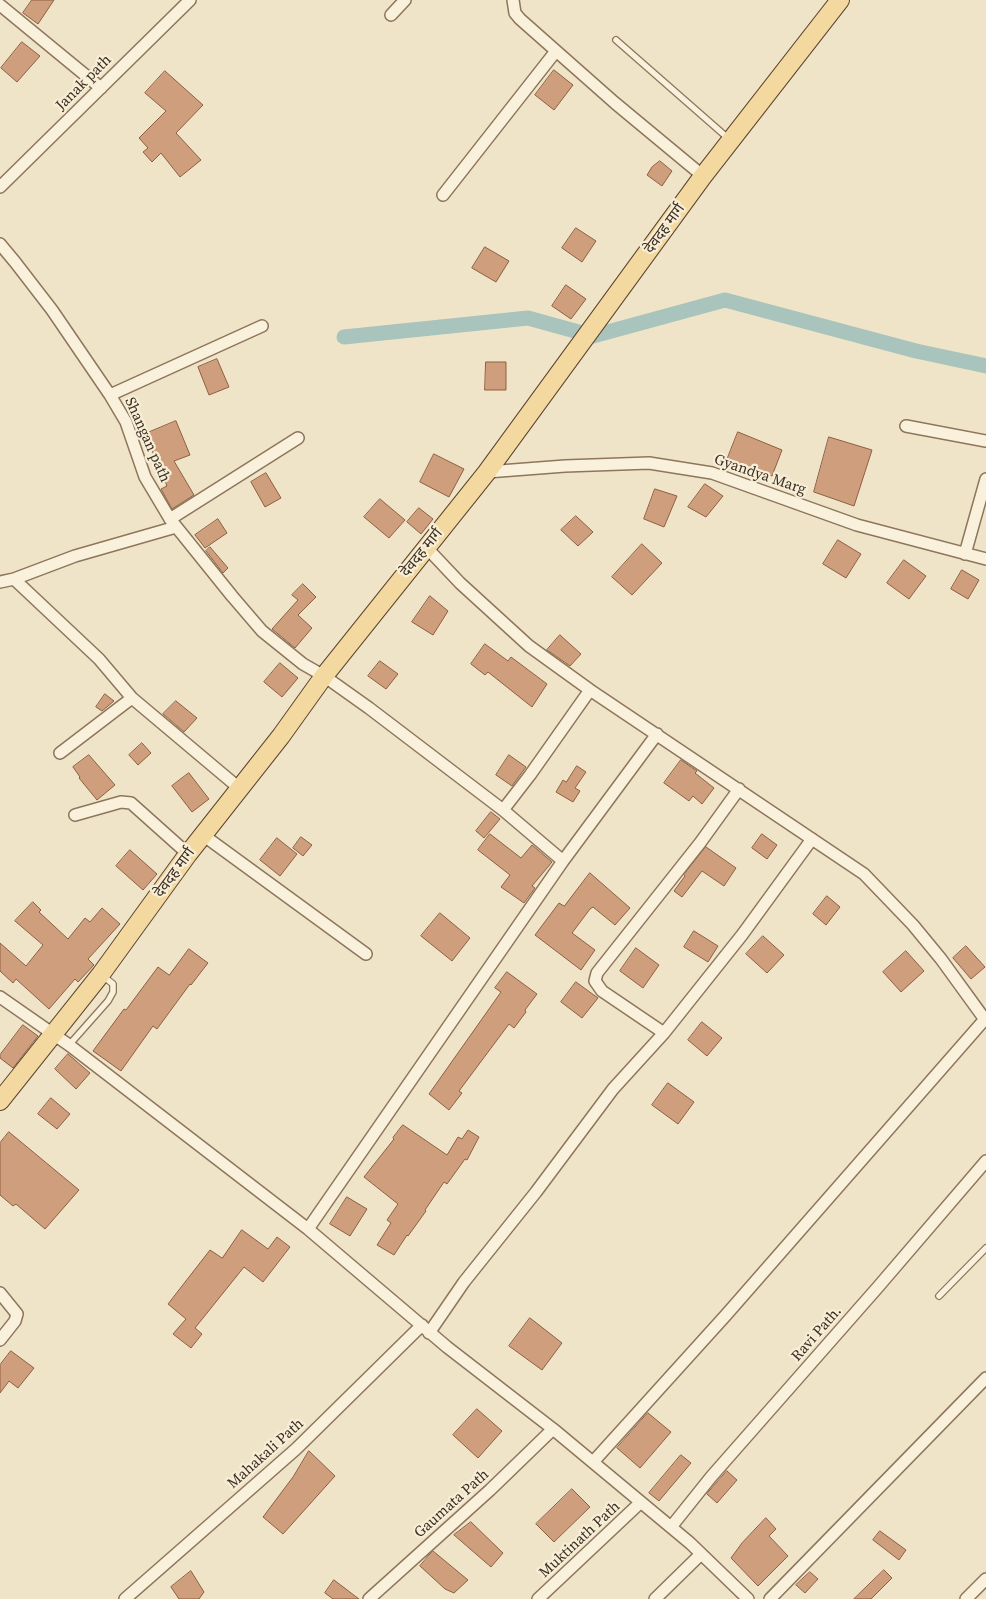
<!DOCTYPE html>
<meta charset="utf-8">
<style>
body{margin:0}
canvas{display:block;background:#f0e4c8}
</style>
<canvas width="986" height="1599"></canvas>
<script>
const ctx = document.querySelector('canvas').getContext('2d');
ctx.lineJoin = 'round';
function trace(path, color, width, dash) { ctx.strokeStyle = color; ctx.lineWidth = width; ctx.lineCap = dash ? 'butt' : 'round'; ctx.setLineDash(dash || []); ctx.stroke(path); }
function fill(path, color) { ctx.fillStyle = color; ctx.fill(path, 'evenodd'); }
function drawText(font, color, halo, rows, align = 'center') {
  ctx.font = font + ' "Source Serif 4","Noto Sans Devanagari",serif'; ctx.lineWidth = 4.5; ctx.setLineDash([]); ctx.textBaseline = 'middle'; ctx.strokeStyle = halo; ctx.fillStyle = color; for (const [text, x, y, turn = 0] of rows) {
    ctx.save(); ctx.translate(x, y); ctx.rotate((+turn || 0) * Math.PI / 180); ctx.textAlign = isNaN(turn) ? turn : align; if (halo) ctx.strokeText(text, 0, 0); ctx.fillText(text, 0, 0); ctx.restore();
  }
}
const canal = new Path2D(`
 M344 337 528 318 593 336 725 300 916 351 986 366`);
const building = new Path2D(`
 M32 0H54L38 24 23 13Z
 M22 42 40 56 17 82 1 68Z
 M554 70 573 85 554 110 535 95Z
 M165 71 203 105 176 133 201 160 180 177 161 153 152 162 143 152 148 148 139 138 166 111 145 93Z
 M660 161 672 171 662 186 647 175 652 167Z
 M576 228 596 241 582 262 562 248Z
 M485 247 509 261 496 282 472 268Z
 M566 285 586 299 571 319 552 306Z
 M217 359 229 387 209 395 198 367Z
 M486 362H506V390H485Z
 M176 421 190 455 174 461 194 495 172 509 161 489 167 486 145 434Z
 M738 432 782 450 772 476 727 460Z
 M829 437 872 450 854 506 814 492Z
 M434 454 464 469 449 497 420 482Z
 M266 473 281 498 265 507 251 482Z
 M705 484 723 496 706 517 688 507Z
 M655 489 677 496 664 527 644 519Z
 M380 499 405 520 389 538 364 517Z
 M419 508 433 519 421 534 407 522Z
 M576 516 593 532 578 546 561 530Z
 M218 519 227 533 205 548 195 535Z
 M838 540 861 554 846 578 823 564Z
 M642 544 662 563 632 595 612 577Z
 M210 547 228 568 223 573 206 551Z
 M904 560 926 576 909 599 887 583Z
 M962 570 979 580 968 599 951 589Z
 M303 584 316 597 298 615 312 628 295 648 272 629 298 600 292 595Z
 M430 596 448 611 433 635 412 622Z
 M560 635 581 654 570 666 547 650Z
 M485 644 508 661 511 657 547 684 532 707 488 672 485 675 471 664Z
 M380 661 398 674 386 689 368 676Z
 M280 663 298 678 282 697 264 682Z
 M105 694 114 701 102 711 96 707Z
 M176 701 197 718 184 732 163 714Z
 M142 743 151 753 138 765 129 755Z
 M89 755 115 785 97 800 79 778 80 777 73 767Z
 M509 755 526 767 512 786 496 775Z
 M681 760 697 771 695 773 714 788 702 804 693 796 689 801 664 783Z
 M577 766 586 772 575 788 580 791 573 802 556 792 563 780 566 782Z
 M189 773 209 799 192 812 172 786Z
 M491 812 500 819 484 838 476 831Z
 M490 834 521 858 532 845 552 862 532 886 535 888 524 903 501 887 510 875 478 850Z
 M762 834 777 845 767 859 752 848Z
 M301 837 312 845 303 856 293 848Z
 M277 838 297 854 280 876 260 860Z
 M706 847 736 868 724 886 702 871 682 897 674 891 685 876 684 875Z
 M130 850 157 874 143 890 116 866Z
 M590 873 630 908 615 925 593 907 590 909 572 933 595 950 581 970 535 935 559 903 564 906Z
 M827 896 840 907 826 925 813 914Z
 M33 902 41 910 39 912 68 939 85 918 90 922 102 908 120 924 88 959 94 965 78 982 75 979 49 1009 16 979 13 983 0 971V943L26 966 43 945 15 921Z
 M440 913 470 938 452 961 421 936Z
 M694 931 718 946 708 962 684 947Z
 M763 936 784 955 767 973 746 954Z
 M966 946 985 967 971 979 953 958Z
 M636 948 659 965 643 988 620 971Z
 M189 949 208 963 191 985 190 984 157 1029 153 1026 121 1071 93 1051 124 1009 126 1010 158 967 169 975Z
 M906 951 924 971 901 992 883 972Z
 M507 972 537 994 525 1010 526 1012 514 1028 509 1024 459 1091 462 1093 449 1110 429 1094 501 992 495 988Z
 M576 982 598 998 582 1018 561 1002Z
 M702 1022 722 1038 707 1056 688 1040Z
 M23 1025 38 1036 13 1068 0 1058V1055Z
 M68 1054 90 1073 76 1089 55 1069Z
 M668 1083 694 1102 678 1124 652 1105Z
 M51 1098 70 1114 57 1129 38 1114Z
 M403 1125 447 1155 458 1137 462 1139 468 1130 479 1137 467 1160 465 1159 447 1184 444 1182 425 1210 426 1211 408 1236 407 1235 394 1255 377 1245 391 1223 387 1220 398 1204 364 1177 394 1139 393 1138Z
 M9 1132 79 1190 45 1229 16 1204 13 1206 0 1195V1143Z
 M347 1197 367 1209 350 1236 330 1224Z
 M242 1230 268 1249 277 1237 290 1247 263 1282 244 1267 195 1328 202 1334 191 1348 173 1334 186 1319 168 1304 210 1250 222 1258Z
 M530 1318 562 1343 542 1370 509 1346Z
 M11 1351 34 1368 18 1388 9 1381 0 1393V1365Z
 M477 1409 502 1431 478 1458 453 1435Z
 M648 1413 671 1432 640 1468 617 1448Z
 M309 1451 335 1476 283 1534 263 1517 293 1477Z
 M681 1455 691 1463 659 1501 649 1493Z
 M727 1471 737 1480 717 1503 707 1494Z
 M572 1489 590 1507 554 1542 536 1524Z
 M766 1518 776 1529 769 1536 788 1556 758 1586 731 1558 742 1543Z
 M471 1522 503 1553 491 1567 454 1535Z
 M880 1531 906 1550 899 1560 873 1540Z
 M433 1551 468 1580 454 1593 445 1589 420 1566Z
 M884 1570 892 1578 871 1599H854Z
 M191 1571 204 1592 199 1599H179L171 1587Z
 M810 1572 818 1579 805 1593 796 1585Z
 M334 1580 359 1599H333L325 1593Z`);
const lane = new Path2D(`
 M616 40 729 139
 M69 1045 108 1001 113 992V984L103 976
 M939 1296 986 1248`);
const street = new Path2D(`
 M513 0 515 13 520 19 615 103 703 176
 M0 5 101 88
 M391 15 405 0
 M0 187 190 0
 M443 195 556 51
 M0 244 15 262 52 310 110 395 126 422 145 477 170 519 232 596 262 631 303 664 324 676 369 708 503 810
 M110 395 262 326
 M906 426 986 441
 M487 472 565 466 649 463 712 473 857 525 986 559
 M170 519 298 438
 M426 547 460 583 529 646 590 690 864 874 913 925 941 959 986 1021
 M965 554 986 479
 M14 579 99 659 132 698 239 788
 M0 582 14 579 75 556 176 527
 M60 753 132 698
 M75 815 121 802 131 803 188 854
 M203 835 366 954
 M563 861 503 810 530 775 590 690
 M0 997 69 1045 308 1229 447 1347 553 1429 690 1543 748 1599
 M664 1033 602 991 595 981 597 973 700 843 739 789
 M308 1229 563 861 657 734
 M0 1293 17 1314 15 1321 0 1340
 M429 1333 464 1282 536 1192 613 1089 664 1033 742 935 812 839
 M593 1462 726 1315 985 1019
 M671 1527 711 1477 878 1287 986 1161
 M125 1599 296 1449 422 1325
 M369 1599 490 1490 553 1429
 M538 1599 641 1502
 M655 1599 700 1555
 M770 1599 986 1378
 M966 1599 986 1579`);
const primary = new Path2D(`
 M0 1101 101 974 188 854 281 736 324 676 487 472 703 176 840 0`);
const streetNames = [
 ["Janak path",84,83,-45],
 ["देवदह मार्ग",665,229,-54],
 ["Shangan path",147,440,66],
 ["Gyandya Marg",760,475,19],
 ["देवदह मार्ग",422,553,-51],
 ["देवदह मार्ग",175,873,-54],
 ["Ravi Path.",817,1334,-49],
 ["Mahakali Path",266,1454,-42],
 ["Gaumata Path",452,1504,-42],
 ["Muktinath Path",580,1540,-43]
];
trace(canal, '#a9c4bc', 15);
fill(building, '#cf9f7d');
trace(building, '#8d5f41', 1);
trace(lane, '#8d765c', 8);
trace(street, '#8d765c', 14);
trace(primary, '#5b4430', 20);
trace(lane, '#faf1dc', 5.5);
trace(street, '#faf1dc', 11);
trace(primary, '#f3d9a0', 18);
drawText('15px', '#3d2e20', '#f7eed8', streetNames);
</script>
